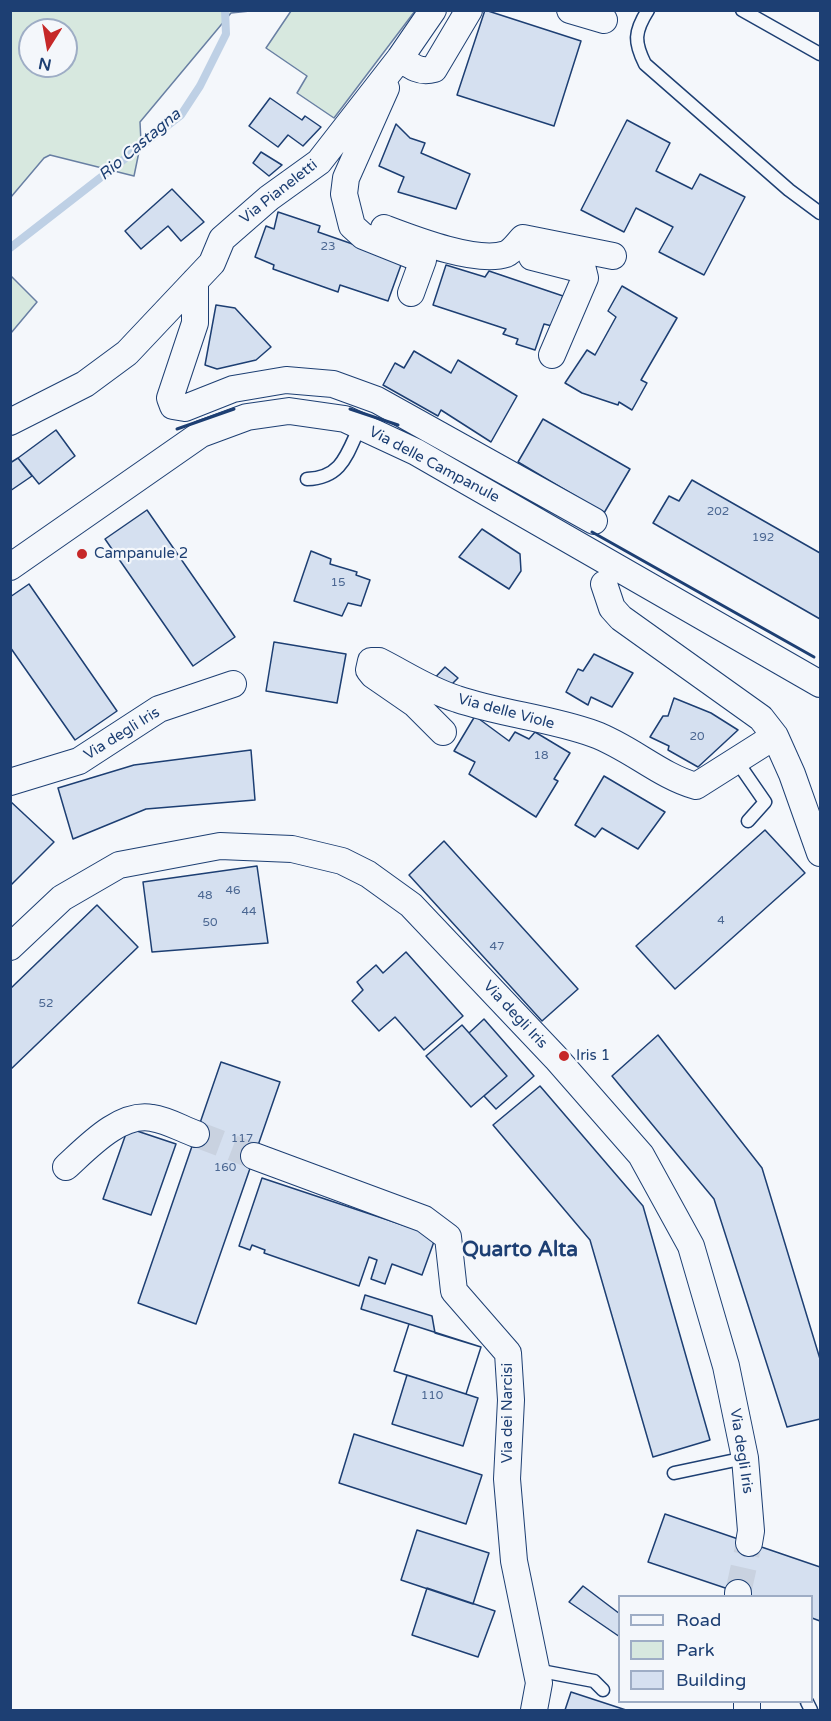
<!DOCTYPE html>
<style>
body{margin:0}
#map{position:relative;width:831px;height:1721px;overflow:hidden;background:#f4f7fb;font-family:"Varela Round",sans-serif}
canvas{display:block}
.frame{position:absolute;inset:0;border:12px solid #1d3f73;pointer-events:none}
.legend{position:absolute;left:618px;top:1595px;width:195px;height:108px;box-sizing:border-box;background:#f4f7fb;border:2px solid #9eadc5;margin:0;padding:8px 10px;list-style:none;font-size:18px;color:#1d3f73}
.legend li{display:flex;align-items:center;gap:12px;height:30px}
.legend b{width:30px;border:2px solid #9eadc5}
.north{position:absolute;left:18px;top:18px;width:60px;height:60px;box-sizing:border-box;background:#f4f7fb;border:2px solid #9eadc5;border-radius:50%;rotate:191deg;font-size:16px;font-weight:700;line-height:24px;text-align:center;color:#1d3f73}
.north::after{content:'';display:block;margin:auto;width:21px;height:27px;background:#c62828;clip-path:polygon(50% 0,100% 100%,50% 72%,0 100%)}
</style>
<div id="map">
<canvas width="831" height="1721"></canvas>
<div class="frame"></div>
<ul class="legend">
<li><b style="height:8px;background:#f4f7fb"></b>Road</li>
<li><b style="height:16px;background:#d7e8df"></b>Park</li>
<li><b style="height:16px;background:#d5e0f0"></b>Building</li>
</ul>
<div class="north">N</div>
</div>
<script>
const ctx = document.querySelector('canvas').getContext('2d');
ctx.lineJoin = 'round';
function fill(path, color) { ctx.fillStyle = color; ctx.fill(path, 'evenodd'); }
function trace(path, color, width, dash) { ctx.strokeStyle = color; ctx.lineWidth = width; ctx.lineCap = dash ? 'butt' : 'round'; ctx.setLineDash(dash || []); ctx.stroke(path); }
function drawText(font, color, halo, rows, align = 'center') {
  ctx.font = font + ' "Varela Round",sans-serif'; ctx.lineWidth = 4.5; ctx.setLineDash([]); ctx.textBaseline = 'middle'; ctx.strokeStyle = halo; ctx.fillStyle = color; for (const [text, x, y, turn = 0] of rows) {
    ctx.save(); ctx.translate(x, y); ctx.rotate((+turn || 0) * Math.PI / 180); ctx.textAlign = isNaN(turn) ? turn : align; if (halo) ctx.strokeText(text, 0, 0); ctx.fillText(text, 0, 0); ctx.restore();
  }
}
const green = new Path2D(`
 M11 10H250V11L231 13 140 122 141 142 134 176 50 155 44 158 11 197ZM30 30H66V66H30Z
 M291 11V10L415 11 334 118 297 93 307 76 266 48Z
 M10 275 37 302 11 333H10Z`);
const stream = new Path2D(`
 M10 248 181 115 200 86 226 34 225 10`);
const building = new Path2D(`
 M485 10 581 41 554 126 457 95Z
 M270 98 302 120 305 116 321 127 303 146 288 135 278 147 249 126Z
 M627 120 670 143 656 171 692 189 700 174 745 197 704 275 659 252 673 227 636 208 624 232 581 210Z
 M396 124 410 138 425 143 421 153 470 174 456 209 398 192 404 177 379 166Z
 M261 152 282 165 269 176 253 163Z
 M172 189 204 222 181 241 168 226 141 249 125 231Z
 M278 212 320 226 318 232 387 256 401 265 388 301 340 285 338 292 273 269 274 265 255 257 266 226 274 229Z
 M446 265 485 277 489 271 563 296 552 326 544 324 535 350 516 344 518 339 503 334 506 329 433 305Z
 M622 286 677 318 641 380 647 383 632 410 619 402 618 405 582 393 565 383 587 350 595 355 616 317 608 311Z
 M216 305 235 308 271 347 256 360 217 369 205 365Z
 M414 351 451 373 458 360 517 396 491 442 441 410 438 416 383 385 395 363 404 368Z
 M543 419 630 469 604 513 518 462Z
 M56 430 75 456 39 484 18 458Z
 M18 458 32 476 10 491V463Z
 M692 480 820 553V619L653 523 669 496 679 501Z
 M147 510 235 637 193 666 105 539Z
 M482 529 520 554 521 571 509 589 459 557Z
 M311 551 331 559 330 564 357 572 356 575 370 580 361 606 348 603 342 616 294 601Z
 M29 584 117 711 75 740 10 647V597Z
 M274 642 346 654 337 703 266 691Z
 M594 654 633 673 612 707 591 697 588 705 566 692 578 669 583 671Z
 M445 667 458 678 444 692 429 684Z
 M674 698 711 713 738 730 698 767 668 750 669 746 650 737 663 716H668Z
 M475 716 509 741 515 732 529 739 535 732 570 753 554 779 558 781 536 817 469 774 475 762 454 751Z
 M251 750 255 800 146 809 73 839 58 788 134 765Z
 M604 776 665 812 638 849 602 828 595 837 575 825Z
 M10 801 54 842 10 886Z
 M765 830 805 873 675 989 636 946Z
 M444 841 578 989 542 1021 409 875Z
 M257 866 268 943 152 952 143 882Z
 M97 905 138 947 10 1070V989Z
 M406 952 463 1016 424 1050 395 1017 379 1031 352 1001 363 990 357 982 376 965 383 973Z
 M484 1019 534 1076 496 1109 484 1096 507 1076 469 1033Z
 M462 1025 507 1076 471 1107 426 1056Z
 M658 1035 762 1168 820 1359V1419L787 1427 714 1199 612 1076Z
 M221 1062 280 1082 196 1324 138 1303Z
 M540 1086 643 1206 710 1440 653 1457 590 1240 493 1125Z
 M128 1128 176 1144 151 1215 103 1199Z
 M262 1178 436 1236 422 1275 392 1264 385 1284 371 1279 377 1260 369 1257 359 1286 264 1253 265 1250 252 1245 250 1250 239 1246Z
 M365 1295 432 1316 435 1333 481 1347 466 1394 394 1371 409 1324 361 1309Z
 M409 1324 481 1347 466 1394 394 1371Z
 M407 1375 478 1398 463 1446 392 1424Z
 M354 1434 482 1475 466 1524 339 1483Z
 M665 1514 820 1567V1621L812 1618V1596H749L648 1562Z
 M417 1530 489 1553 473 1604 401 1580Z
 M583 1586 620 1614V1637L569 1602Z
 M427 1588 495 1611 478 1657 412 1635Z
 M571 1692 626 1710H565Z`);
const minorTunnel = new Path2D(`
 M196 1134 254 1156
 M738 1593 749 1543`);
const service = new Path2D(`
 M648 10C634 32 634 42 645 64L789 190 820 213
 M742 10 820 54
 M307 479C342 478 347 454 360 426
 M736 760 765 802 748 821
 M674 1473 745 1458
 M536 1670 594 1681 603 1690
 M807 1702 811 1710`);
const minor = new Path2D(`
 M570 10 604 20
 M400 58C412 67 420 73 434 69L469 10
 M386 88 346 178 344 194 352 226 363 236 423 260 411 293
 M384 228C413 239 477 264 506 254 513 251 518 243 523 238L613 256
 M532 257 583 270 585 278 552 355
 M195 281V323L170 398 173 406 185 408 233 389 286 380 333 384 377 400 594 521
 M10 422 85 384 127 353 212 263 222 239 269 198 319 162 400 58 433 10
 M10 567 201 434 247 417 289 411 345 419 416 452 820 684
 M443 732 415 704 373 675 369 670 371 661H379C405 674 428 690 457 699 501 714 550 718 594 734 630 747 660 776 696 786L775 736 761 718 621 618 612 608 604 584
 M775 736 792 774 820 853
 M10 782 79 761 159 709 233 684
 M10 947 62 898 119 865 220 846 292 849 342 861 368 874 411 905 556 1058 641 1155 691 1246 726 1366 745 1458 751 1531 749 1543
 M254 1156 424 1219 448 1237 454 1291 508 1353 511 1400 507 1479 514 1561 539 1683 534 1710
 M66 1167C88 1147 120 1112 152 1118 167 1120 182 1129 196 1134
 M738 1593V1596
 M747 1702V1710`);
const wall = new Path2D(`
 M350 409 398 425
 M177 429 234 409
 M592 532 814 657`);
const markers = [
 [82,554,6,"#c62828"],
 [564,1056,6,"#c62828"]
];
const numberNames = [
 ["23",328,247],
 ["202",718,512],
 ["192",763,538],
 ["15",338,583],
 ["20",697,737],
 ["18",541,756],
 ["46",233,891],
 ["48",205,896],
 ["44",249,912],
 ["4",721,921],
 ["50",210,923],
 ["47",497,947],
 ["52",46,1004],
 ["117",242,1139],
 ["160",225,1168],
 ["110",432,1396]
];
const streetNames = [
 ["Via Pianeletti",279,192,-38],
 ["Via delle Campanule",434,465,28],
 ["Via delle Viole",506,712,15],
 ["Via degli Iris",122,734,-32],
 ["Via degli Iris",515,1015,47],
 ["Via dei Narcisi",508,1413,-90],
 ["Via degli Iris",741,1451,81]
];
const poiNames = [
 ["Campanule 2",94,554],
 ["Iris 1",576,1056]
];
const waterNames = [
 ["Rio Castagna",140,145,-40]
];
const districtNames = [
 ["Quarto Alta",520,1250]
];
fill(green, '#d7e8df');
trace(green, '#687fa3', 1.5);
trace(stream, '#bed0e5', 8);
fill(building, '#d5e0f0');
trace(building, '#1d3f73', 1.5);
trace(minorTunnel, '#c9d2e0', 26, [26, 13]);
trace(service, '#1d3f73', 15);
trace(minor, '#1d3f73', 28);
trace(service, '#f4f7fb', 12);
trace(minor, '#f4f7fb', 26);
trace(wall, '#1d3f73', 3);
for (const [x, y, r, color] of markers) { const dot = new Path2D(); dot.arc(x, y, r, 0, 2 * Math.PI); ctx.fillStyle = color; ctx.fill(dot); trace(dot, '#f4f7fb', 2); }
drawText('12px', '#4b6792', null, numberNames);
drawText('15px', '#1d3f73', '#f4f7fb', streetNames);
drawText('15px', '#1d3f73', '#f4f7fb', poiNames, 'left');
drawText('italic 16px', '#1d3f73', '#f4f7fb', waterNames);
drawText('bold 21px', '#1d3f73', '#f4f7fb', districtNames);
</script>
